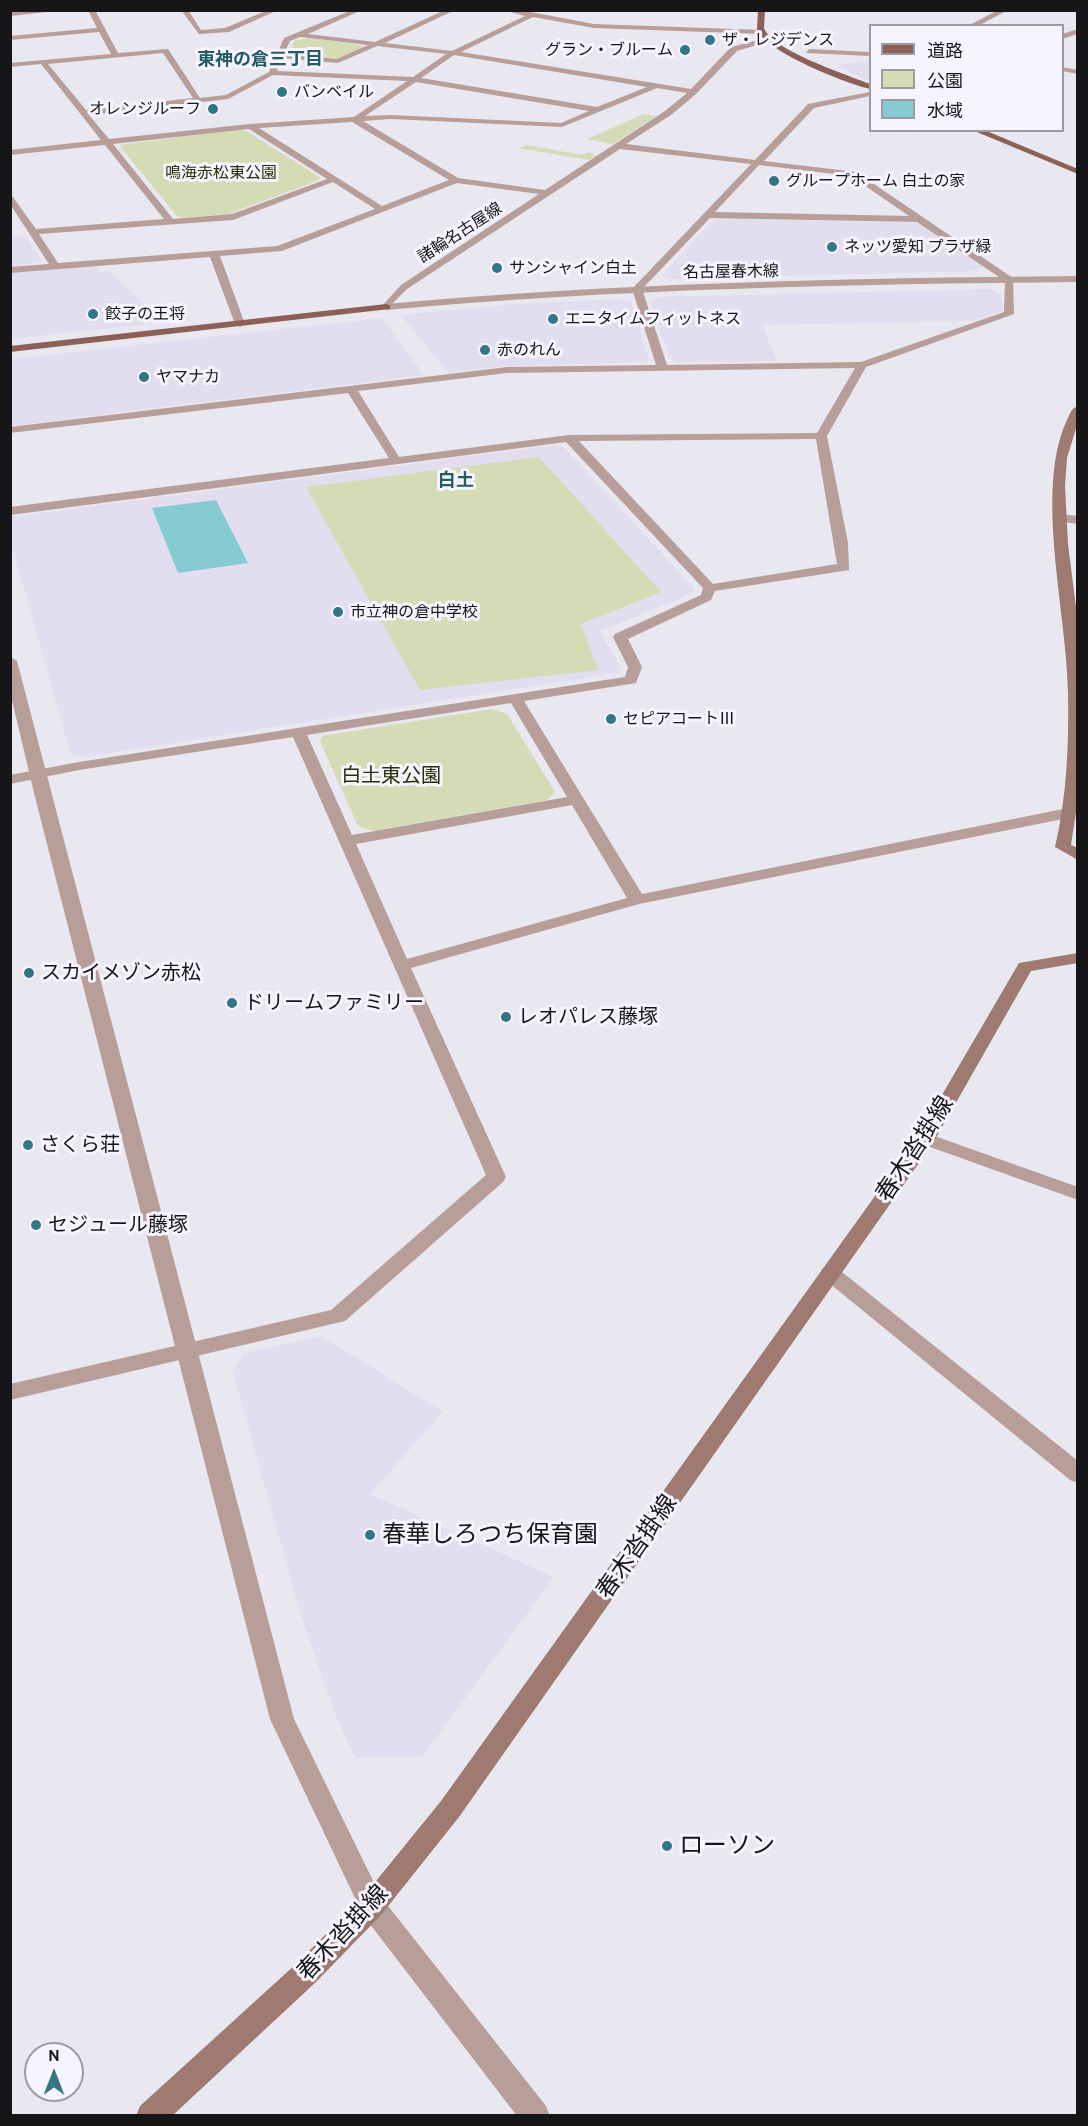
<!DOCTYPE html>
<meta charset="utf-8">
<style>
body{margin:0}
#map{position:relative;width:1088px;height:2126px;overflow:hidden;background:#e9e7f0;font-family:Cabin,"Noto Sans JP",sans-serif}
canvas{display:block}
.frame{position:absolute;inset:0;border:12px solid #161518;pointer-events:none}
.legend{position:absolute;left:869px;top:24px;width:195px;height:108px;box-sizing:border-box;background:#f6f4fe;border:2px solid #9c9ba2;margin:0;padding:8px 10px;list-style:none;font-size:18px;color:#161518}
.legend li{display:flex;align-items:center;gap:12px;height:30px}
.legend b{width:30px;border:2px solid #9c9ba2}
.north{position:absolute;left:24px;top:2042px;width:60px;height:60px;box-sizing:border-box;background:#f6f4fe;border:2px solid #9c9ba2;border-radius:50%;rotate:0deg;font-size:16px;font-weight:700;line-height:24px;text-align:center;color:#161518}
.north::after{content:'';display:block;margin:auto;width:21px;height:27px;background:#337687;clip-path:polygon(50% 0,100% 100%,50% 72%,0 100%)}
</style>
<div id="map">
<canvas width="1088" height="2126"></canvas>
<div class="frame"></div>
<ul class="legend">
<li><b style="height:8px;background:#8b6056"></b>道路</li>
<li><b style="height:16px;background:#d5dbb5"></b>公園</li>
<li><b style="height:16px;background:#86cad4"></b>水域</li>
</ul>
<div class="north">N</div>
</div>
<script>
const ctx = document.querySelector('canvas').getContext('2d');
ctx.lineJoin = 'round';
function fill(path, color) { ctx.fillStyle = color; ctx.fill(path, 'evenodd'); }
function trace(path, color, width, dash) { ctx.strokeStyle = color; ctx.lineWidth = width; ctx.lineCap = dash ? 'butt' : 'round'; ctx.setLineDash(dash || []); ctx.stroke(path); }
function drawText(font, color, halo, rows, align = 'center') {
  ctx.font = font + ' Cabin,"Noto Sans JP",sans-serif'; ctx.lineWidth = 6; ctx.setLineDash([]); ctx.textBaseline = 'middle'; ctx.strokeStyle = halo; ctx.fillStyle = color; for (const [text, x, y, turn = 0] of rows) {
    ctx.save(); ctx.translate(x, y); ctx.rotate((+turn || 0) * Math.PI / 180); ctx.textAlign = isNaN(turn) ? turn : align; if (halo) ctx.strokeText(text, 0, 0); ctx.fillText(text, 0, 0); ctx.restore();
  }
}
const built = new Path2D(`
 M870 61V81L838 67 840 64Z
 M719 218 919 223 984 267 976 271 671 279 662 275 714 219Z
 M26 236 42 261 11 267 10 238Z
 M96 265 99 272 109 271 143 303 154 323 11 339 10 273Z
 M989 289 1001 294 1003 311 972 321 762 325 777 361 677 362 670 359 650 301 659 297Z
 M620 299 631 302 649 359 645 362 505 366 448 373 401 315 515 304Z
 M382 318 424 375 11 426V359Z
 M554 445 563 446 695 589 693 593 600 631 621 669 616 673 86 757 71 755 11 543V517Z
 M322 1336 443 1412 370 1494 554 1577 422 1757 355 1758 334 1711 301 1616 233 1372 244 1353Z`);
const green = new Path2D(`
 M309 38 361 45 363 47 339 59 289 54 295 40Z
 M644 114 656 116 613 144 587 139Z
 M236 130 246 131 321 178 319 180 228 214 182 218 177 216 119 145Z
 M527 145 581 155 589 152 596 156 589 160 518 148Z
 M539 457 661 592 581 624 598 670 420 690 306 487Z
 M492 709 507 714 555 792 547 800 373 831 358 826 320 741 322 736Z`);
const water = new Path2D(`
 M216 500 248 563 178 573 152 508Z`);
const minor = new Path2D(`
 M50 10 47 12 10 16V12Z
 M88 10H95L118 53 168 49 200 98 226 95 269 72 284 38 352 10H362L308 34 375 42 445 10H455L385 43 452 51 525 16 503 10H520L594 24 761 30 764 34 594 28 533 17 461 52 691 89 731 47 770 37V41L737 51 696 94 671 115 626 144 755 160 808 104 870 92V96L814 108 764 161 856 172 1013 278 1014 314 866 367 827 436 848 543 849 570 715 591 711 600 628 639 642 667 636 683 524 701 642 894 1068 808 1076 813 1068 818 639 904 411 968 506 1177 503 1182 345 1321 10 1400V1384L331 1310 486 1175 293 737 79 770 10 784V775L79 762 625 677 628 667 613 637 615 634 701 595 703 588 566 442 10 515V507L389 458 348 393 10 433V427L507 367 656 365 632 289 751 164 620 149 407 289 386 310 381 307 401 285 539 194 457 183 282 251 220 256 245 324 240 327 235 324 210 257 10 273V267L49 264 10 204V193L36 229 164 219 105 145 10 155V150L101 140 41 64 10 67V63L111 54 99 32 10 40V36L97 28ZM300 37H301L368 45 337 59 284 54 290 41ZM377 46 446 54 413 77 277 71 282 58 338 63ZM163 53 193 98 86 110 48 64ZM454 55 647 87 597 107 421 78ZM273 75 407 81 354 117 250 124 109 139 89 115 228 99ZM416 82 589 111 561 123 391 115 365 116ZM657 88 687 93 665 111 545 190 458 178 363 121 391 119 562 127ZM352 122 449 180 382 206 259 128ZM249 129 327 179 232 214 173 219 113 144ZM759 165 851 176 909 216 715 212ZM333 182 375 209 277 246 58 263 39 234 233 220ZM710 218 917 222 1005 281 1004 312 861 362 667 365 642 289ZM855 368 817 433 569 435 399 457 358 391 507 373ZM816 439 837 564 713 584 579 441ZM511 703 567 797 352 835 307 735ZM572 805 627 898 407 959 356 844Z
 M181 10H188L201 30 225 28 268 10H278L229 32 199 34Z
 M998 10H1008L978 26H968Z
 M1078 29V34L1062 39V34Z
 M809 49 870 52V56L806 53Z
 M1062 67 1078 70V74L1062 71Z
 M1060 514 1078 516V524L1056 521 1054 518Z
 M926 1133 1078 1187V1200L919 1143 917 1139 919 1135Z
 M830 1266 837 1268 1078 1461V1483L1070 1480 823 1278 820 1273 823 1268Z`);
const tertiary = new Path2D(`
 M1078 276V282C846 284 616 289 386 310L381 307 386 304C616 283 847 278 1078 276Z
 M10 657 17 661 294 1719 381 1897 546 2106 550 2116H517L363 1915 270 1719 35 797 10 692Z`);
const secondary = new Path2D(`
 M1078 406V422L1067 458 1065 486 1068 544 1078 623V799L1071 845 1078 848V860L1055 847C1067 797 1069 743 1068 692 1067 613 1034 490 1067 420 1070 414 1071 408 1078 406Z
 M1078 953V963L1031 971 933 1143 459 1817 381 1915 316 1982 172 2116H136L140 2106 296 1964 363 1897 441 1801 918 1136 1019 963Z`);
const primary = new Path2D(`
 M758 10H765L764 28C771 50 848 75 870 84V89C845 83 769 53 757 30Z
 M972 130H984L1078 169V174Z
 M386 304 390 305V309L10 352V346Z`);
const markers = [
 [710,40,6,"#337687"],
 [685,50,6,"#337687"],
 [282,92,6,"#337687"],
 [213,109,6,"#337687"],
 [774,181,6,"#337687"],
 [832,247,6,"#337687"],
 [497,268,6,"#337687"],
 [93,314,6,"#337687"],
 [553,319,6,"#337687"],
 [485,350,6,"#337687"],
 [144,377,6,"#337687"],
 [338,612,6,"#337687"],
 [611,719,6,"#337687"],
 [29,973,6,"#337687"],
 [232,1003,6,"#337687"],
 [506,1017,6,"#337687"],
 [28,1145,6,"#337687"],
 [36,1225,6,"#337687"],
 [370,1535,6,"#337687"],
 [667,1846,6,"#337687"]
];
const farPoinames = [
 ["ザ・レジデンス",722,40],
 ["グラン・ブルーム",673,50,"right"],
 ["バンベイル",294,92],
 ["オレンジルーフ",201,109,"right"],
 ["グループホーム 白土の家",786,181],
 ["ネッツ愛知 プラザ緑",844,247],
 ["サンシャイン白土",509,268],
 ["餃子の王将",105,314],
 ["エニタイムフィットネス",565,319],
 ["赤のれん",497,350],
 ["ヤマナカ",156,377],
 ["市立神の倉中学校",350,612],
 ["セピアコートⅢ",623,719]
];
const farParknames = [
 ["鳴海赤松東公園",221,173]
];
const farStreetnames = [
 ["諸輪名古屋線",460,233,-33],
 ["名古屋春木線",731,272,-1]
];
const farNeighbourhoodnames = [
 ["東神の倉三丁目",260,60]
];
const farQuarternames = [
 ["白土",456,481]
];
const parkNames = [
 ["白土東公園",391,776]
];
const poiNames = [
 ["スカイメゾン赤松",41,973],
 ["ドリームファミリー",244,1003],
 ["レオパレス藤塚",518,1017],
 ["さくら荘",40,1145],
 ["セジュール藤塚",48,1225]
];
const nearStreetnames = [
 ["春木沓掛線",915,1149,-57],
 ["春木沓掛線",637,1547,-55],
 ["春木沓掛線",343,1933,-47]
];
const nearPoinames = [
 ["春華しろつち保育園",382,1535],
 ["ローソン",679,1846]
];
fill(built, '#e3deef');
fill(green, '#d5dbb5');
fill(water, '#86cad4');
fill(minor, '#b79e98');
fill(tertiary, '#b79e98');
fill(secondary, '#9e7a71');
fill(primary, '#8b6056');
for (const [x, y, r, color] of markers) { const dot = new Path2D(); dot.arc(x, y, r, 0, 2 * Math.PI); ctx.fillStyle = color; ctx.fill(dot); trace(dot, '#f6f4fe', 2); }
drawText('16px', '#161518', '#f6f4fe', farPoinames, 'left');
drawText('16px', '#2a2e04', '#f6f4fe', farParknames);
drawText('16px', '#161518', '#f6f4fe', farStreetnames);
drawText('bold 18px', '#265b68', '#f6f4fe', farNeighbourhoodnames);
drawText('bold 18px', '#265b68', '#f6f4fe', farQuarternames);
drawText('20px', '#2a2e04', '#f6f4fe', parkNames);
drawText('20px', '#161518', '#f6f4fe', poiNames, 'left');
drawText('24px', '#161518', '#f6f4fe', nearStreetnames);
drawText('24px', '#161518', '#f6f4fe', nearPoinames, 'left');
</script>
